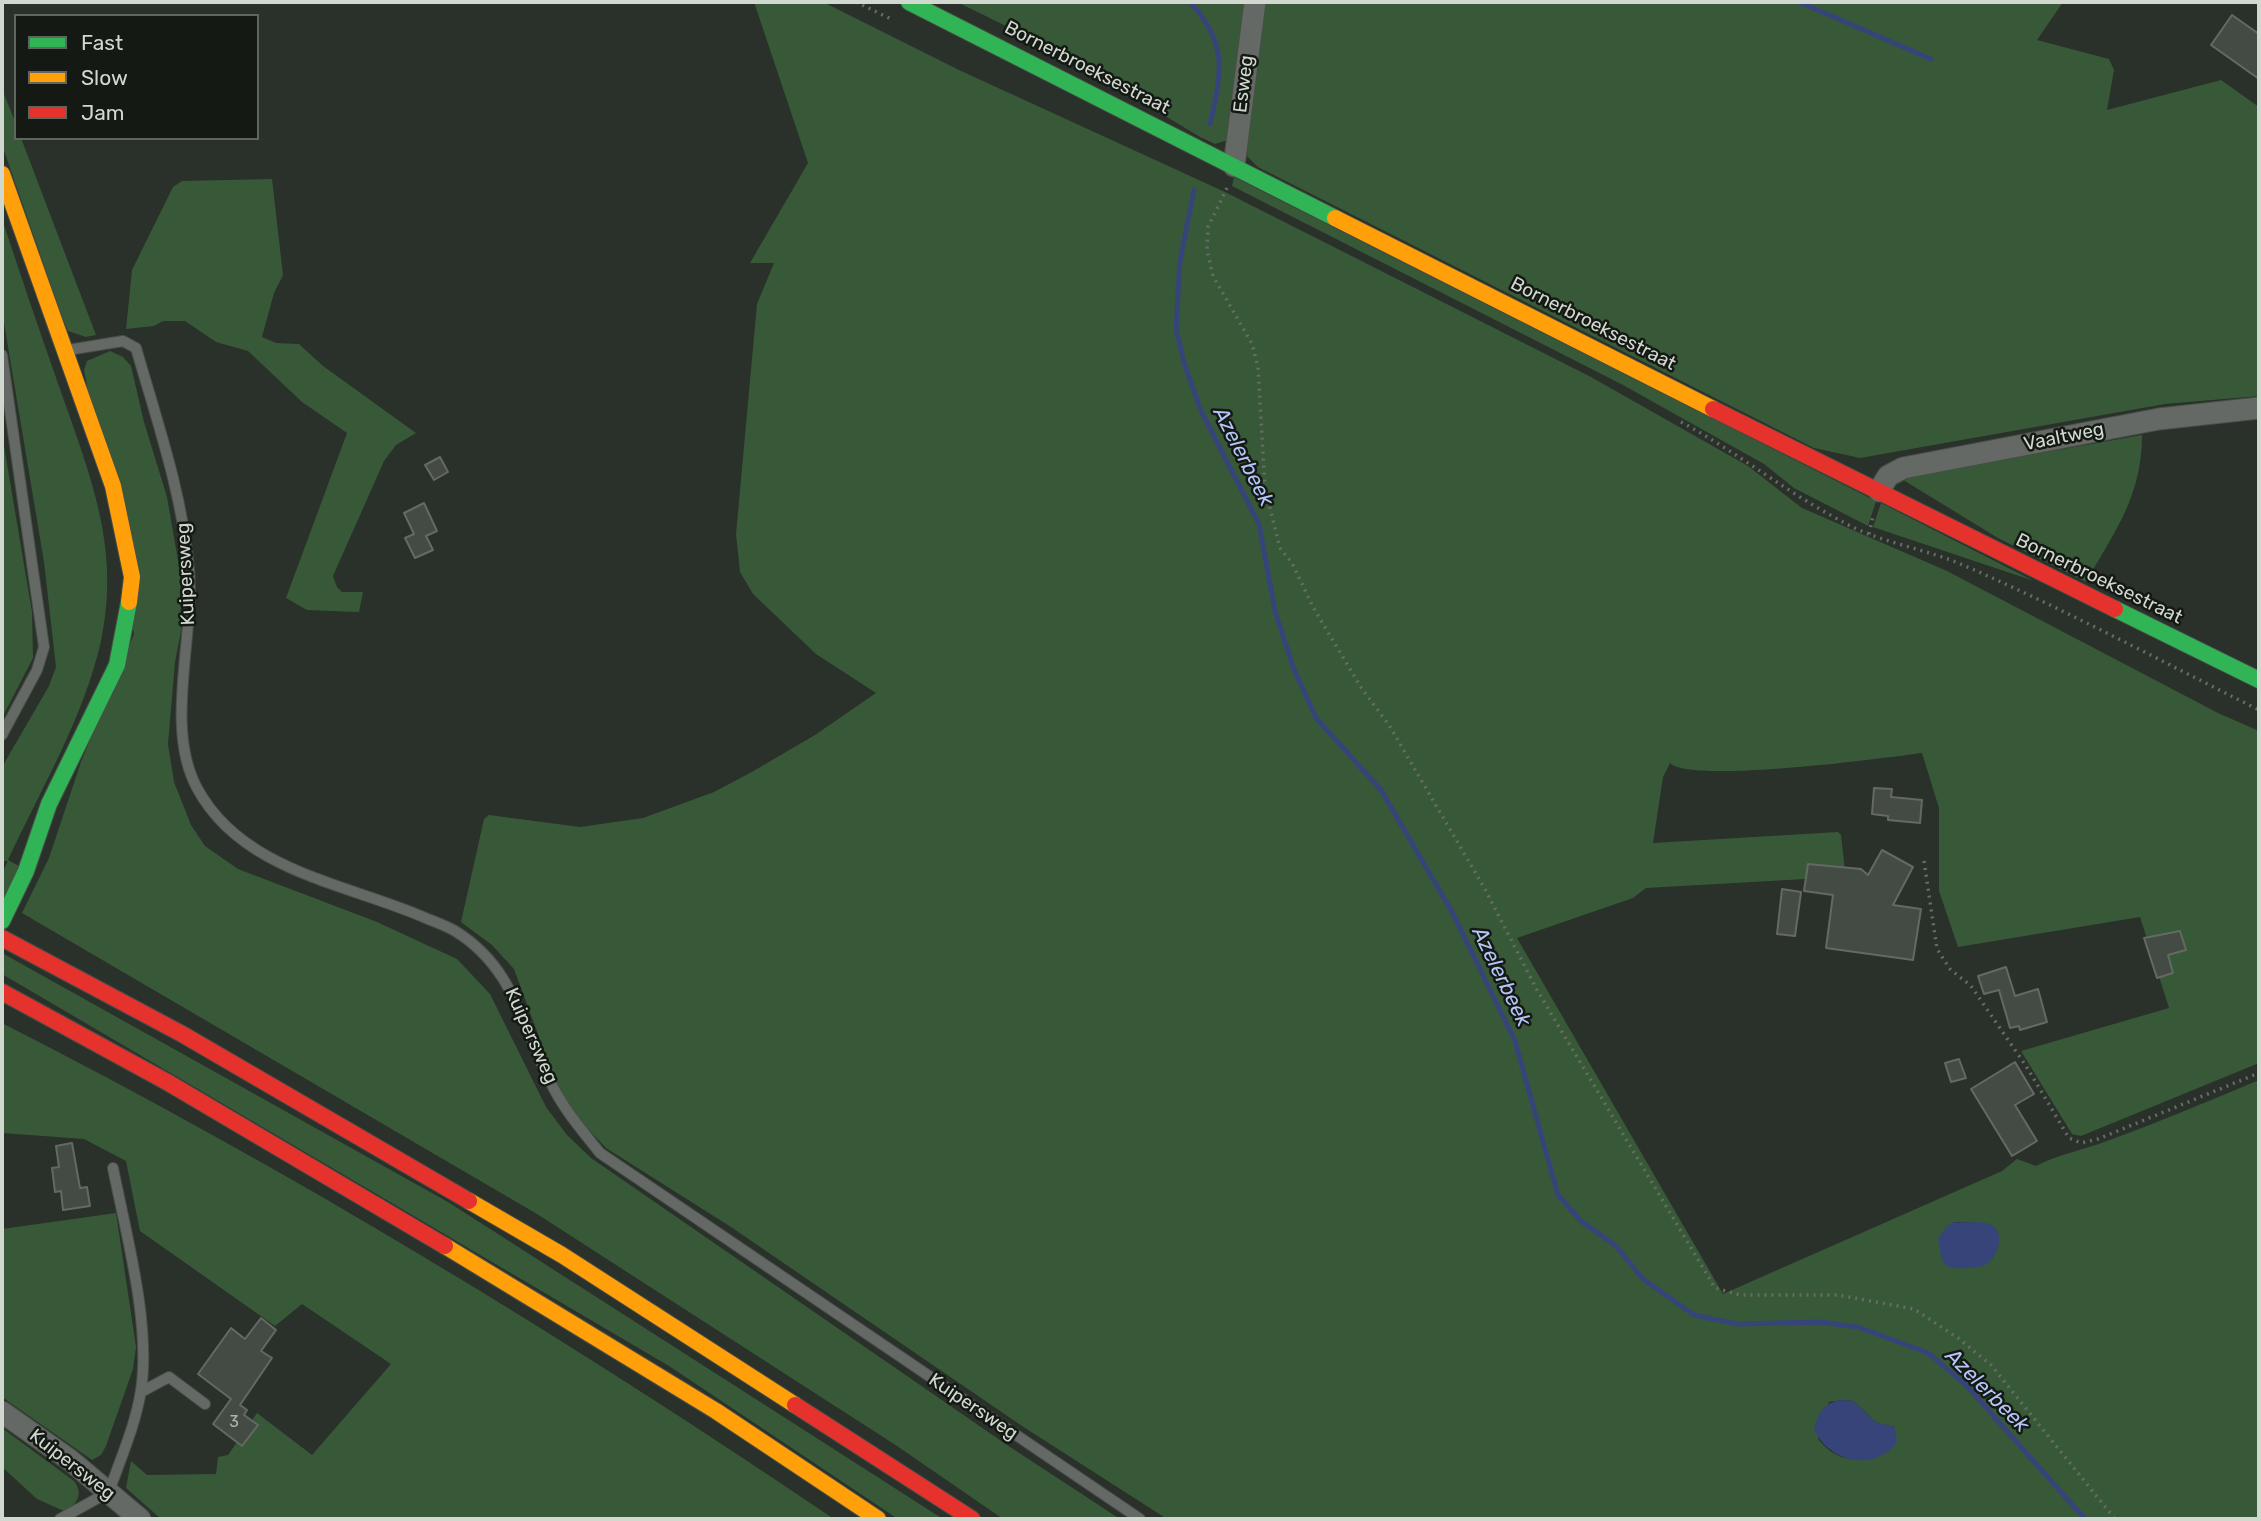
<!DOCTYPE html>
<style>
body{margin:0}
#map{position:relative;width:2261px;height:1521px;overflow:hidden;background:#2a302a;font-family:Rubik,sans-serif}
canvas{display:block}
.frame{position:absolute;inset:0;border:4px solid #d0d8d0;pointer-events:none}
.legend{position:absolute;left:14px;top:14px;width:245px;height:126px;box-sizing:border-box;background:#141913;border:2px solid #5f655f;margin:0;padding:9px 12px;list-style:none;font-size:21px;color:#d0d8d0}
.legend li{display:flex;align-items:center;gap:14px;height:35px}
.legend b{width:35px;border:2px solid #5f655f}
</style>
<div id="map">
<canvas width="2261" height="1521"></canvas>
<div class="frame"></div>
<ul class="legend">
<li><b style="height:9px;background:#30b455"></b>Fast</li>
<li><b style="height:9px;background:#ff9f0a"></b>Slow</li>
<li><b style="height:9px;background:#e5322d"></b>Jam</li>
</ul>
</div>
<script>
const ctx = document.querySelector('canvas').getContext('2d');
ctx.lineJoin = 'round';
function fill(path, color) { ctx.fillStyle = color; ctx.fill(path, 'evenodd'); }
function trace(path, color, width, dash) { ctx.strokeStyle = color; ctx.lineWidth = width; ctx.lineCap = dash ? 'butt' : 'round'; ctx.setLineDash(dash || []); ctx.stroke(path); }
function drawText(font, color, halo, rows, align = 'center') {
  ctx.font = font + ' Rubik,sans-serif'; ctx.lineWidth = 5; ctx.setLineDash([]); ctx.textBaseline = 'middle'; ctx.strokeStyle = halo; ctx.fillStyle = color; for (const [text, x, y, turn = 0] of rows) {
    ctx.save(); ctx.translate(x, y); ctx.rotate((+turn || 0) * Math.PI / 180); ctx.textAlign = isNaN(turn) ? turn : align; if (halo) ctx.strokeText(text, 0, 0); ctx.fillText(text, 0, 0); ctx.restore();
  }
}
const green = new Path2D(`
 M754 2H823L959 70 1225 192 1591 377 1748 466 1802 508 1947 571 2218 713 2259 731V1063L2081 1136 2072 1134 2021 1051 2169 1008 2140 917 1958 947 1939 891V808L1922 753C1885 758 1691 784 1670 763L1663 777 1653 843 1838 832 1841 835 1846 880 1806 875 1805 879 1646 888 1633 898 1517 938 1723 1294 2002 1171 2017 1159 2036 1166C2059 1154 2083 1150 2107 1141 2159 1122 2209 1101 2259 1080V1516L2255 1519H1167L1022 1426 731 1227 606 1148 572 1112 557 1086 514 969 492 945 461 922 484 819 489 815 580 827 643 818 714 792 750 773 815 735 876 693 816 654 753 594 740 572 736 534 757 304 774 263H750L808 163ZM1953 1222 1978 1223 1999 1239 1992 1259 1942 1260 1941 1251ZM1842 1400 1853 1401 1877 1423 1895 1427 1878 1455C1853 1462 1836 1461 1818 1439L1829 1402Z
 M957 2H1249L1228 140 1215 144 1200 137 1061 53Z
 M1262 2H2063L2037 40 2109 59 2114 70 2107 110 2221 80 2259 107V396L2165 404 1860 458 1814 448 1258 167 1245 154Z
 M2 89 16 124V138H21L96 335 86 337 68 331 61 314 2 145Z
 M1234 177 1876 501 1868 526 1794 488 1764 464 1623 385 1232 186Z
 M272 179 283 275 274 293 262 337 276 343 299 344 323 366 416 433 396 445 384 461 333 576 337 587 342 592H363L359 612 307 610 286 598 347 433 302 402 248 351 216 342 185 321H163L154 326 126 329 132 270 173 187 182 181Z
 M2 219C21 276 40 333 60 389 90 475 121 548 101 641 84 717 41 789 8 860L19 866 2 904V873L8 861H2V767L49 686 56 667 44 562 2 311Z
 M110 351 123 357 131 366 144 422 167 497 180 572 181 631 175 662 168 744 174 782 191 825 205 846 238 869 377 922 457 959 490 994 546 1107 567 1135 591 1158 1007 1445 1120 1519H1003L897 1446 537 1214 22 913 49 858 81 762 134 634 84 370 87 361Z
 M2 434 32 612 33 658 2 718Z
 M2142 435C2142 496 2115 531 2086 582L1998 538 1900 478Z
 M1881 503 2034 581 1873 527Z
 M2 953 448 1202 943 1519H898L669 1366 2 974Z
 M2 1023C289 1169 567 1338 834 1519H161L126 1488 131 1461 147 1475 216 1474 218 1457 228 1455 257 1413 312 1455 391 1364 302 1304 275 1326 140 1231 126 1161 84 1139 2 1133Z
 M116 1213 136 1347 133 1369 106 1446 101 1455 92 1460 2 1397V1229Z
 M2 1428 74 1481C84 1494 77 1505 64 1511L37 1499 2 1467Z`);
const water = new Path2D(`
 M1953 1222C1965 1224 1982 1220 1992 1225 2007 1235 1996 1262 1982 1266 1972 1269 1958 1269 1948 1267L1942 1260 1938 1239 1946 1227Z
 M1842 1400 1853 1401 1877 1423 1895 1427 1897 1442C1875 1473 1828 1462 1814 1429 1819 1411 1823 1403 1842 1400Z`);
const stream = new Path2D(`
 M1190 2C1228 43 1222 72 1210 124
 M1799 2 1931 59
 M1194 190 1180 261 1176 328 1184 363 1201 411 1259 524 1275 611 1293 667 1316 718 1381 790 1452 912 1515 1041 1558 1195 1581 1221 1616 1246 1643 1279 1694 1315 1737 1324 1820 1322 1858 1327 1928 1353 1966 1385 2085 1519`);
const building = new Path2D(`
 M2232 15 2259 34V79L2211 45Z
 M440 457 448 472 434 480 425 465Z
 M424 503 437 531 426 536 433 550 415 558 405 538 414 534 404 513Z
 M1874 788 1892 789 1891 797 1922 800 1920 823 1888 820V816L1872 814Z
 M1882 850 1913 867 1893 905 1921 909 1913 960 1826 948 1833 895 1804 891 1808 864 1861 869 1868 875Z
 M1782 889 1801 892 1795 936 1777 934Z
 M2180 931 2186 950 2168 955 2173 973 2157 978 2144 938Z
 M2006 967 2015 996 2038 989 2047 1022 2020 1030 2019 1026 2010 1028 1999 990 1984 994 1978 976Z
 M1959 1059 1966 1078 1951 1082 1945 1063Z
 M2015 1062 2034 1094 2015 1105 2037 1141 2012 1156 1971 1089Z
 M72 1143 80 1188 87 1187 90 1206 63 1210 61 1191 55 1192 52 1168 59 1167 56 1146Z
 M261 1318 276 1330 261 1351 272 1358 240 1405 247 1410 244 1415 258 1425 242 1446 213 1424 231 1399 198 1374 231 1328 245 1339Z`);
const path = new Path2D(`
 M856 2 891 19
 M1227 188 1208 227 1207 250 1213 276 1252 344 1258 367 1265 488 1280 548 1292 563 1313 607 1362 689 1389 725 1486 891 1537 990 1715 1288 1740 1295H1838L1914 1309 1958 1338 1991 1365 2115 1519
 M1681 422C1737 452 1786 492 1843 522 1880 543 1924 548 1963 565 2064 609 2161 661 2259 710
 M1869 534 1873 516
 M1924 861 1937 949 1950 969 1971 986 2026 1066 2069 1138 2081 1143 2098 1139 2259 1073`);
const lane = new Path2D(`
 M68 350 123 341 136 348C157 421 182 493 189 569 195 637 164 727 197 788 241 870 343 883 421 916 432 921 445 925 455 931 517 969 522 1030 554 1089 566 1112 584 1133 600 1153L1140 1519
 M2 355 44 647 37 670 2 735
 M141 1392 169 1377 205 1404
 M60 1519 109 1492C120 1460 136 1424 141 1390 151 1324 126 1234 113 1168`);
const street = new Path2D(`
 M1234 166 1255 2
 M1879 491 1888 476 1903 468 2159 419 2259 408
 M2 1412 70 1460 140 1519`);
const fast = new Path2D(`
 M909 2 1335 218
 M2115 609 2259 680
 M2 921 26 871 49 804 117 665 129 602`);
const slow = new Path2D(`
 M2 174 113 486 132 577 129 602
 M1335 218 1713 409
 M469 1201 562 1255 795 1405
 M445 1246 716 1411 878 1519`);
const jam = new Path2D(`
 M1713 409 2115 609
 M2 938 182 1034 469 1201
 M2 992 167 1082 445 1246
 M795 1405 972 1519`);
const numberNames = [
 ["3",234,1422]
];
const streetNames = [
 ["Bornerbroeksestraat",1087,68,27],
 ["Esweg",1244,84,-83],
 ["Bornerbroeksestraat",1593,324,27],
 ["Vaaltweg",2064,437,-11],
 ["Kuipersweg",186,574,-93],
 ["Bornerbroeksestraat",2099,579,26],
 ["Kuipersweg",531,1036,66],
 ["Kuipersweg",973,1407,34],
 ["Kuipersweg",72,1465,38]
];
const waterNames = [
 ["Azelerbeek",1243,457,63],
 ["Azelerbeek",1501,977,64],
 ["Azelerbeek",1987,1391,45]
];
fill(green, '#385937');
fill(water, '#374479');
trace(stream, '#374479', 5);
fill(building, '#444a44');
trace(building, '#646964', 2);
trace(lane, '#484e48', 12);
trace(street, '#484e48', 23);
trace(fast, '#484e48', 18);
trace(slow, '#484e48', 18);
trace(jam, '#484e48', 18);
trace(path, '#676c66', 3.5, [2, 5]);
trace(lane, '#656965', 10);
trace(street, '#656965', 21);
trace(fast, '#30b455', 16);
trace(slow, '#ff9f0a', 16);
trace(jam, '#e5322d', 16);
drawText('16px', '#adb4ad', null, numberNames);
drawText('19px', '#d0d8d0', '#141913', streetNames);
drawText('italic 21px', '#b4c5fa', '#141913', waterNames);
</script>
